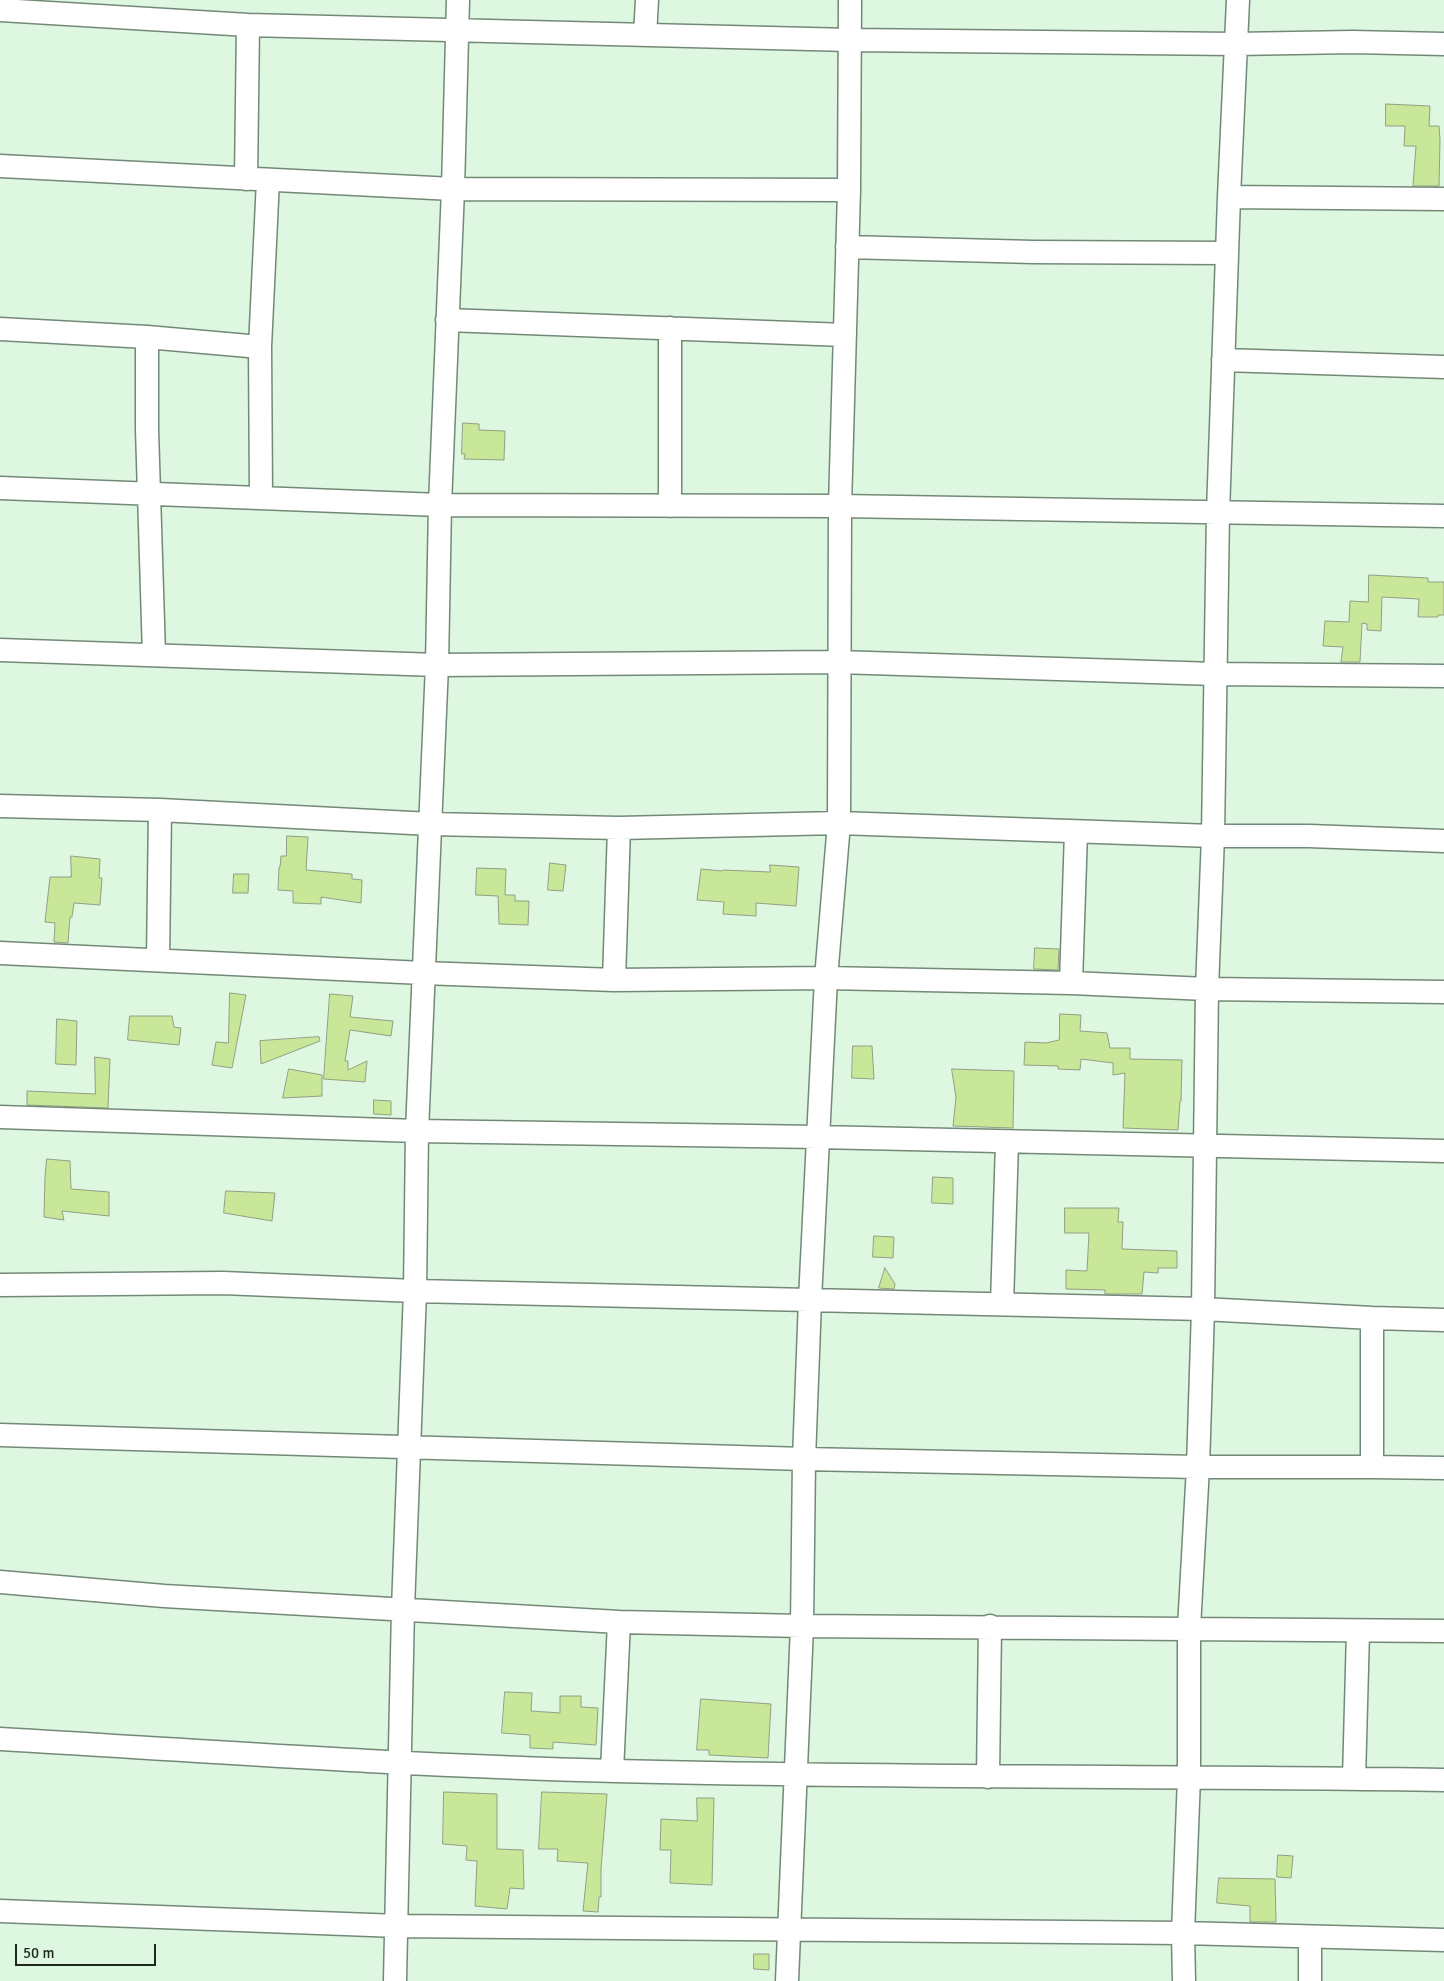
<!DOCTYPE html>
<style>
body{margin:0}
#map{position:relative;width:1444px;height:1981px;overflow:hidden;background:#def7e1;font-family:Signika,sans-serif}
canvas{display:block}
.scale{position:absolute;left:15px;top:1944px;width:141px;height:22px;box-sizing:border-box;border:2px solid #1e2720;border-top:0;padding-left:6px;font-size:15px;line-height:18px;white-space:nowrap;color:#1e2720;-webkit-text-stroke:4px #def7e1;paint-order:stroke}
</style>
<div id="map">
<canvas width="1444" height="1981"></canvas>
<div class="scale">50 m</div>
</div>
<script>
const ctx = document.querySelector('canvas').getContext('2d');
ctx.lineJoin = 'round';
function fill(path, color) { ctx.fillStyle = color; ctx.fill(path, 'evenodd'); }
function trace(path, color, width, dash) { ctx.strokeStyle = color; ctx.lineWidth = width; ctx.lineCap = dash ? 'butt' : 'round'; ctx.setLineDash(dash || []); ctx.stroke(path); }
const building = new Path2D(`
 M1386 104 1430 106 1429 126H1439L1440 140 1439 186H1413L1416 146H1404L1405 126H1386Z
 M463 423 479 424V430L505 431 504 460 464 459 465 454H462Z
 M1369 575 1428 578V582H1444V615H1438V617H1418L1419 599 1382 597 1381 631 1367 630V624L1362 623 1360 662H1341L1343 647 1323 646 1325 621 1349 622 1350 601 1368 602Z
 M287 836 308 837 306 870 352 874V879L362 880 361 903 321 897V904L293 903V891L278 890 279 867H280L281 856H286Z
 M71 856 100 859 99 878H102L100 905 74 903 72 917H70L68 943 54 942 55 923 45 922 50 877H71Z
 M550 863 566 865 563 891 548 890Z
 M770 865 799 867 796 906 756 903V916L723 914 724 902 697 900 701 869 722 871 723 870 770 872Z
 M477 868 506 869 505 895H515V901H529L528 925 499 924 498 896 476 895Z
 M234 874H249L248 893H233Z
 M1035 948 1059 949 1058 970 1034 969Z
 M230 993 246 995 232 1068 212 1065 216 1042 228 1043Z
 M330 994 353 996 350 1017 393 1021 391 1036 350 1030 345 1061H348V1070L367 1061 365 1082 324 1079Z
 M1060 1014 1081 1015 1080 1031 1107 1033 1110 1048H1130V1059L1182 1060 1181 1101H1180L1178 1130 1123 1128 1125 1073 1113 1075V1063L1081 1059 1080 1070 1058 1069V1066L1024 1065 1025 1042 1046 1043 1059 1040Z
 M130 1016H172L174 1027 181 1028 179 1045 128 1040Z
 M57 1019 77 1021 76 1065 56 1064Z
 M319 1037 320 1041 261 1064 260 1041Z
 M853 1046H872L874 1079 852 1078Z
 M95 1057 110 1059 108 1108 27 1105V1091L95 1094Z
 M289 1069 322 1075V1096L283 1098Z
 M952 1069 1014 1071 1013 1128 953 1126 956 1098Z
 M374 1100 391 1101V1115L374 1114Z
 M47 1159 70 1161 71 1189 109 1192V1216L62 1211 64 1220 44 1217 45 1177Z
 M933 1177 953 1178V1204L932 1203Z
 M226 1191 275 1193 272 1221 224 1213Z
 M1065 1208H1119L1118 1222H1123L1122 1249 1177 1251V1268H1158V1273L1144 1272 1142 1294H1105V1290L1066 1289V1270L1087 1271 1089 1233H1065Z
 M874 1236 894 1237 893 1258 873 1257Z
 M885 1268 895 1284 894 1289 879 1288Z
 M505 1692 532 1693 531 1711 560 1713V1696H581V1707L598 1708 596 1745 553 1742V1749L530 1748V1735L502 1733Z
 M701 1699 771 1704 768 1758 709 1755V1750H697Z
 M444 1792 497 1794V1849L523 1850 524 1889 510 1888 507 1909 475 1906 477 1861 466 1860 467 1846 443 1844Z
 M542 1792 607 1794 601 1869V1897H599L598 1912 583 1911 588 1863 557 1861 558 1849H539Z
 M697 1798H714L712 1885 670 1883 671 1850H660L661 1819 697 1821Z
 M1278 1855 1293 1856 1291 1878 1277 1877Z
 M1219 1878 1275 1879 1276 1922H1250V1906L1217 1903Z
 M754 1954H769V1970L754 1969Z`);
const minor = new Path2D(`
 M0 10 248 25 850 40 1236 44 1353 42 1444 44
 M645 35 647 0
 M0 166 453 189 849 190
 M246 179 248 25
 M1229 197 1444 199
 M847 247 1033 252 1226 253
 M447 320 845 335
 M0 329 147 337 260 347
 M147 337V429L154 655
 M1223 360 1444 367
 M0 488 440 505 840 506 1444 516
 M261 497 260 347 268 180
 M670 506V328
 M0 650 437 665 838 662 1215 674 1444 676
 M0 806 160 810 431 824 619 828 839 823 1213 836H1309L1444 841
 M0 953 423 973 614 980 826 978 1071 983 1207 989 1444 992
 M158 960 160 810
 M614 980 619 828
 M1071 983 1076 832
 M0 1117 417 1131 818 1137 1444 1151
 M0 1285 223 1283 415 1291 1203 1309 1372 1318 1444 1320
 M1002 1304 1007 1142
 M1372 1318V1467
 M0 1435 804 1459 1198 1467H1372L1444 1468
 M0 1582 164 1596 619 1622 802 1626 1444 1631
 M0 1739C205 1751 411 1766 616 1771 892 1778 1168 1776 1444 1780
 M612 1771 619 1622
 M988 1777 990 1626
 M1354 1779 1358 1631
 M0 1911 398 1926 1183 1933 1444 1940
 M395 1981 403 1609 415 1291 417 1131 437 665 440 505 453 189 458 0
 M787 1981 802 1626 804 1459 810 1300 826 978 839 823 840 506 849 190 850 0
 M1184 1981 1183 1933 1189 1777V1628L1198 1467 1203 1309 1207 989 1213 836 1218 513 1229 197 1238 0
 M1310 1981V1937`);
fill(building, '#c9e798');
trace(building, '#939e84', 1);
trace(minor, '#738976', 25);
trace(minor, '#fff', 22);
</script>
